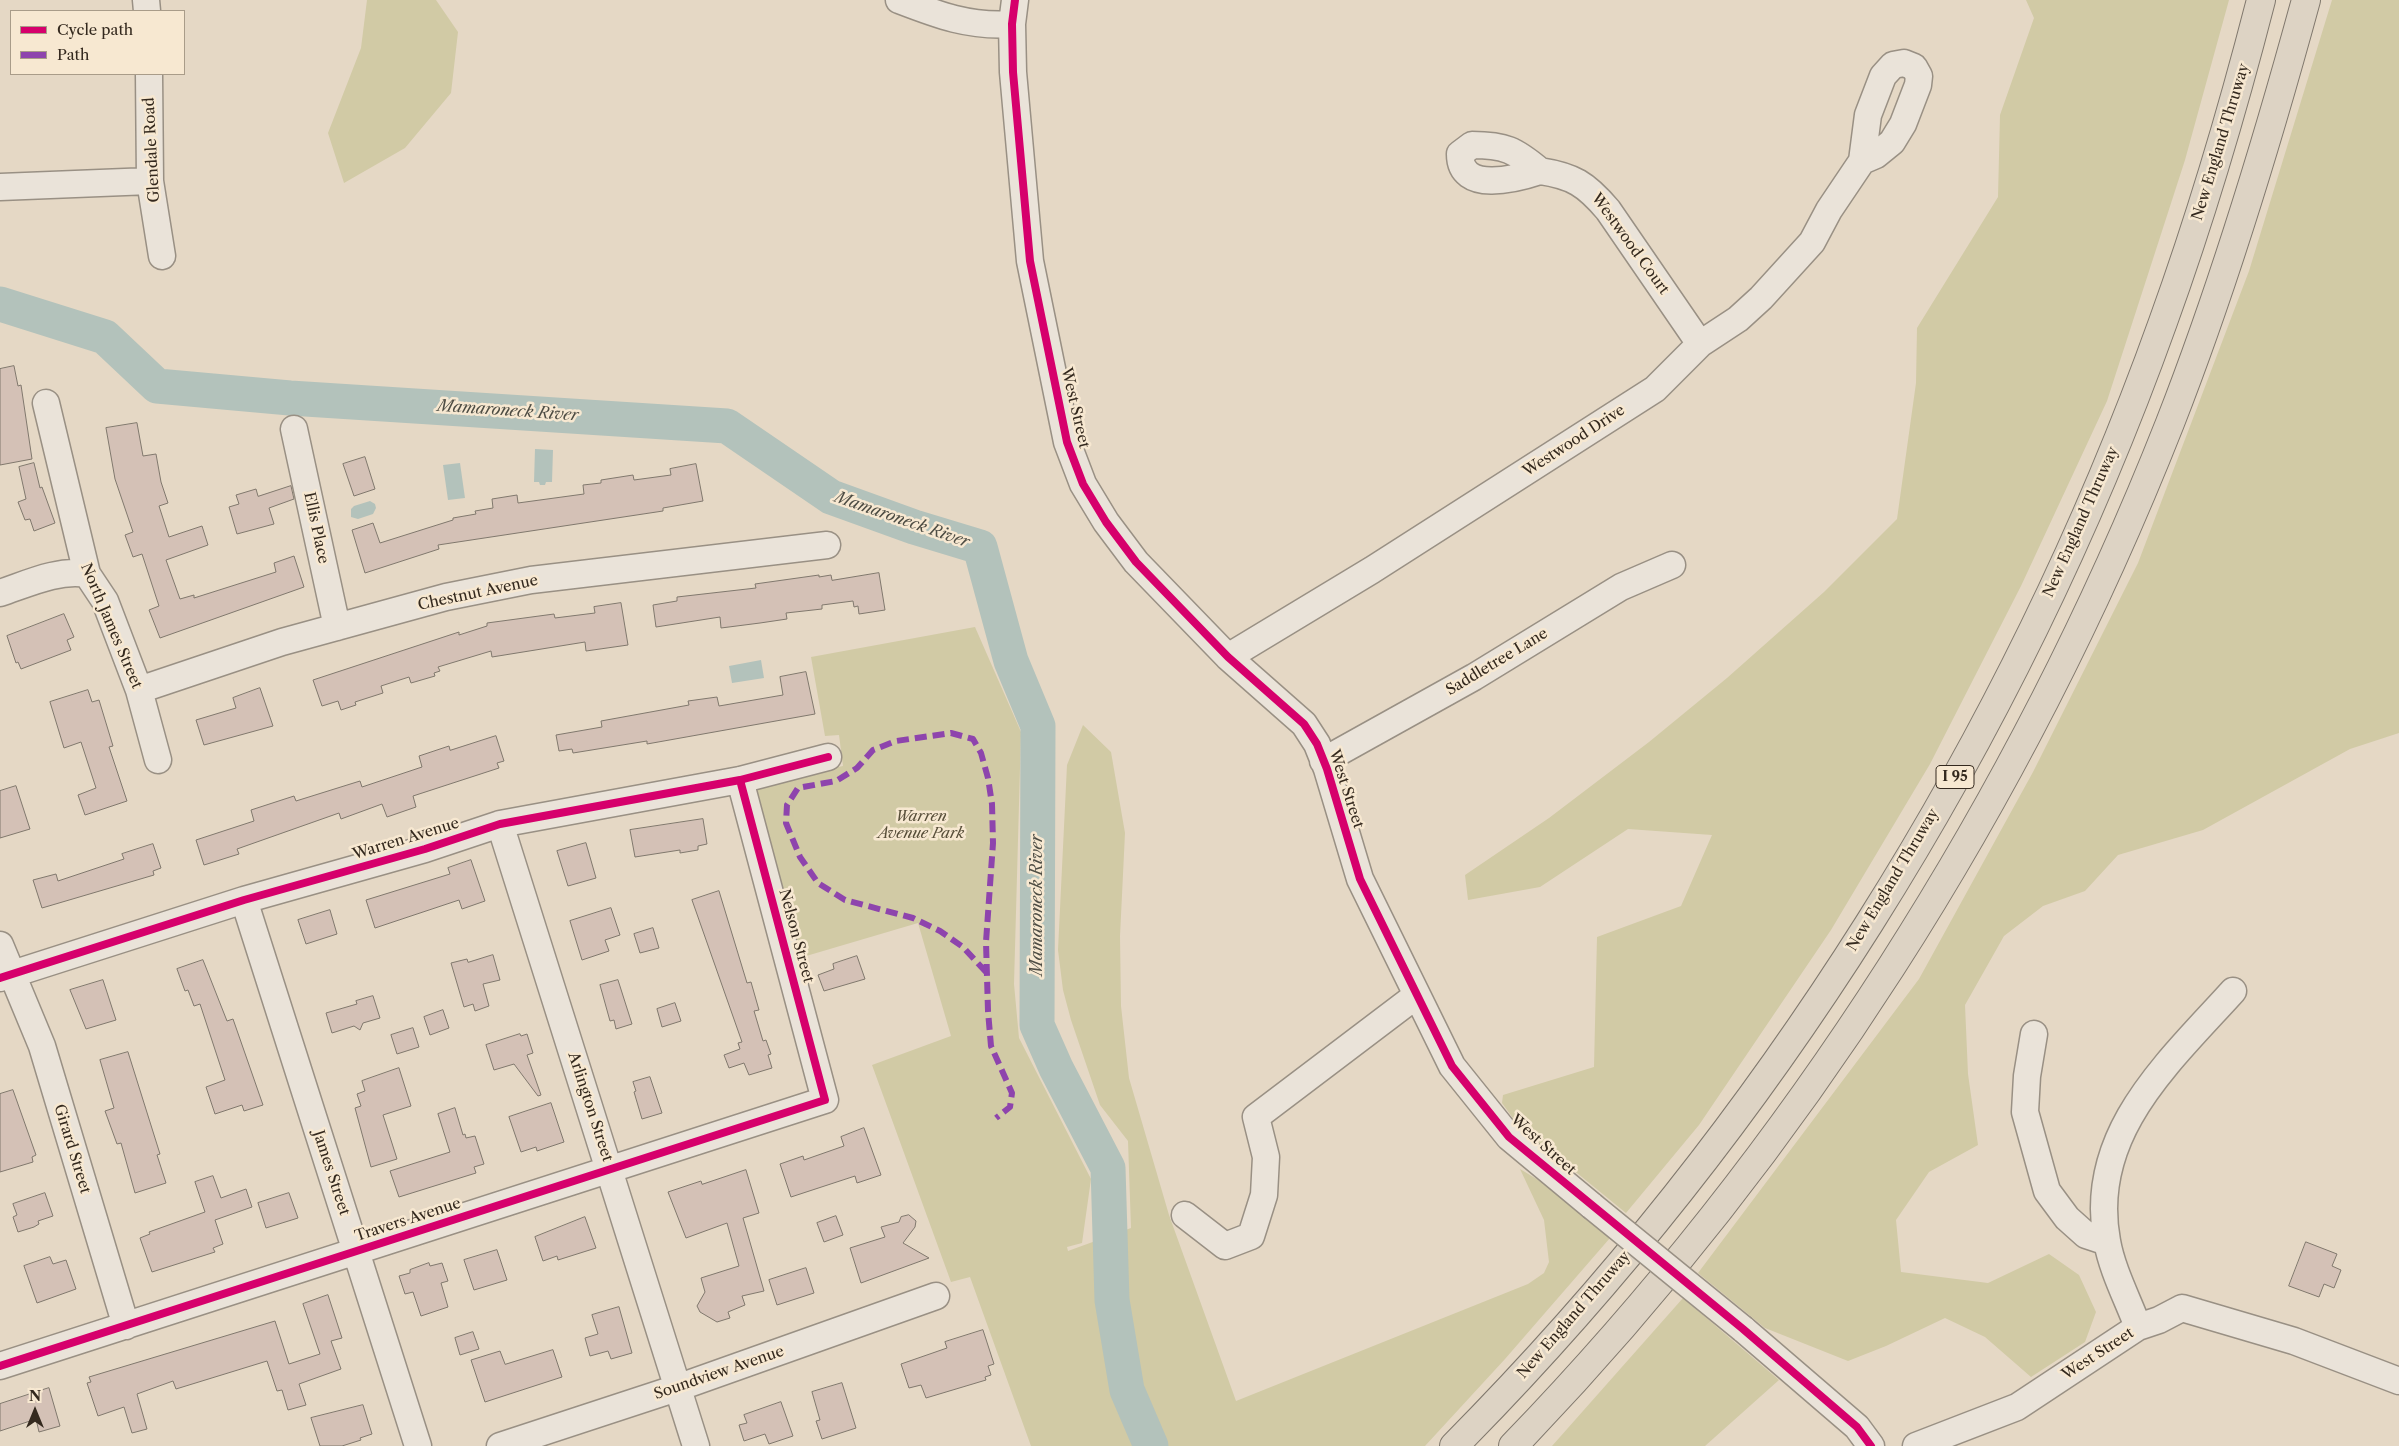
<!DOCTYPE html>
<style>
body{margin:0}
#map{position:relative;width:2399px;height:1446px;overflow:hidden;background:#e5d8c5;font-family:"Libre Caslon Text",serif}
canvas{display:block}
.legend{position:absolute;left:10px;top:10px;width:175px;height:65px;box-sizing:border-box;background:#f7e8d1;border:1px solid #a99c89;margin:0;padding:6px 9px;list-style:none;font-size:15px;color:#34291e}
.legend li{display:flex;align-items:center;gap:10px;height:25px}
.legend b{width:25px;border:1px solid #a99c89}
.north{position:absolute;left:10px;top:1386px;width:50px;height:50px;-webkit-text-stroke:4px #f7e8d1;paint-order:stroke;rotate:0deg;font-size:14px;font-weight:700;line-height:20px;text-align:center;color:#34291e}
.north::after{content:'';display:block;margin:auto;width:18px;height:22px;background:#34291e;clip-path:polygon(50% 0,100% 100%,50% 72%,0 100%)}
</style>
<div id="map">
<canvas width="2399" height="1446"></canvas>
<ul class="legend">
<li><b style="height:6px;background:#d6006c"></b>Cycle path</li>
<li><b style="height:6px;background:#8e44ad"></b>Path</li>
</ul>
<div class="north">N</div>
</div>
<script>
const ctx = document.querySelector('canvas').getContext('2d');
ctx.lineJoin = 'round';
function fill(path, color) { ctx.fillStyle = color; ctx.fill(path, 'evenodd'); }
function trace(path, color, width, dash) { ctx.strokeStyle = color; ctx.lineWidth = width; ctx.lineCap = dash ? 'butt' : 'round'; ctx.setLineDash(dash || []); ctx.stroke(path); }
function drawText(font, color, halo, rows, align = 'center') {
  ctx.font = font + ' "Libre Caslon Text",serif'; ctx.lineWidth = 5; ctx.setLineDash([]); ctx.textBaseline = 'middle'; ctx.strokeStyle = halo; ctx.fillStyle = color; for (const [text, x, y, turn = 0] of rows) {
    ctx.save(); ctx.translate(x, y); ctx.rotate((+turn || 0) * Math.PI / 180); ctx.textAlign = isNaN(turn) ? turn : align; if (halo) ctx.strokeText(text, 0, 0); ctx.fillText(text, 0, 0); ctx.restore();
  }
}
const green = new Path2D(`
 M367 0H436L458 32 451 93 405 148 344 183 328 133 361 48Z
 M2026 0H2229L2185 160 2107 401 2021 586 1930 764 1831 930 1699 1125 1626 1213 1577 1173 1538 1153 1502 1103 1503 1095 1594 1067 1597 937 1681 906 1712 835 1628 829 1540 887 1468 900 1465 875 1549 818 1649 742 1727 678 1824 592 1897 519 1916 383 1917 328 1998 197 2000 115 2034 18Z
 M2332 0H2399V733L2350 749 2203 830 2118 855 2085 891 2043 906 2004 936 1965 1005 1968 1074 1978 1145 1929 1172 1896 1220 1901 1272 1988 1283 2049 1254 2079 1275 2096 1312 2085 1342 2031 1377 1985 1337 1945 1318 1886 1346 1848 1361 1765 1328 1698 1273 1919 979 2033 772 2138 563 2249 271Z
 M975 627 1021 732 1014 984 1019 1038 1091 1179 1082 1243 1067 1247 1068 1251 1131 1228 1128 1141 1100 1105 1071 1020 1063 990 1058 950 1067 765 1083 725 1111 752 1125 833 1120 936 1121 1006 1129 1078 1169 1215 1236 1401 1528 1284 1544 1273 1549 1262 1544 1220 1520 1169 1540 1181 1610 1238 1505 1359 1425 1446H1031L970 1277 951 1282 872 1065 951 1036 918 923 796 959 749 786 843 766 839 735 825 736 811 657Z
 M1683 1298 1779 1380 1705 1446H1552Z`);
const water = new Path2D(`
 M535 449 553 450 552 482H546L545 485H540L539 482H534Z
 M460 463 465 498 448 500 443 465Z
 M370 501 375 504 376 508 373 514 358 519 351 517V509L354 506Z
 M761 660 764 678 732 683 729 666Z`);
const river = new Path2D(`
 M0 304 105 337 157 386 290 398 727 426 831 497 914 527 980 547 1011 661 1038 726 1037 1025 1056 1068 1108 1168 1112 1300 1127 1390 1151 1446`);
const building = new Path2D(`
 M14 366 18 386 21 385 32 459 0 465V369Z
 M137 423 143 456 156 454 161 482 168 503 159 506 169 537 202 526 208 545 166 560 180 599 194 595V598L276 572 274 563 294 556 304 587 160 638 149 610 159 606 142 554 133 557 125 535 133 532 115 479 106 428Z
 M365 457 375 489 354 496 343 464Z
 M34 463 40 488 42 487 55 523 34 531 30 519 25 520 18 502 26 499 19 467Z
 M696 464 703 501 663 508V511L438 545 439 549 365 573 352 530 373 523 380 543 453 520V518L476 514 475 511 493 508 492 499 517 495 518 503 584 494 583 485 601 483V480L633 475 634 480 671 475 670 469Z
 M291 486 294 499 269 508 274 524 237 534 229 507 239 504 236 495 256 489 258 496Z
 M879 573 885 610 859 614 858 606 854 607 853 601 822 605V609L786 613 787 619 760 623 721 628 720 617 656 627 653 605 677 601V597L756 588 755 584 819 575V577L831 575 832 580Z
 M621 603 628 645 586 651 585 642 492 657 491 651 438 667 440 671 434 673 435 676 411 683 409 677 381 686 383 693 355 702 356 705 341 710 338 701 322 706 313 680 459 632V635L487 626V623L554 614 555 618 595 613 594 607Z
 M64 614 74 637 67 640 71 650 21 669 18 662 16 663 7 636Z
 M806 672 815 714 647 744V741L573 753 572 749 559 751 556 735 602 727 601 721 689 705 688 701 717 697 719 706 783 695 780 677Z
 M260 688 273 726 204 745 196 720 236 708 233 698Z
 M88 690 92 702 99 700 113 746 109 747 127 801 85 815 78 795 96 788 81 742 64 748 50 702Z
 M496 736 504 761 497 763 499 768 413 796 416 807 387 817 382 804 341 819 339 813 237 849 239 854 204 865 196 840 254 821 251 810 294 796 296 801 360 781 362 787 422 767 419 756 449 746 450 750Z
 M16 786 30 829 0 838V791Z
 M703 819 707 844 698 846V850L680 853V850L635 857 630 830Z
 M586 843 596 878 568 886 557 851Z
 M153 844 161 868 153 871 154 875 42 908 33 880 56 874 58 881 124 859 122 854Z
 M471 860 485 901 462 909 459 900 375 928 366 900 450 874 448 868Z
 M719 891 747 983 751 982 759 1010 754 1011 763 1041 766 1040 771 1054 768 1055 772 1068 749 1075 744 1063 729 1068 724 1055 740 1049 738 1043 742 1042 692 900Z
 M611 908 620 935 605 940 609 951 582 960 570 921Z
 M330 910 337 934 306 944 298 920Z
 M653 928 659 948 640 953 634 934Z
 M493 955 500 980 483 984 489 1006 475 1011 473 1004 464 1007 451 963 467 959 468 962Z
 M857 956 865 979 824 991 818 975 834 969 833 964Z
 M203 960 227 1021 233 1019 263 1105 244 1111 242 1105 215 1114 206 1087 225 1080 200 1004 194 1006 188 990 185 991 177 969Z
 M103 980 116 1020 86 1029 70 990Z
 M618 980 632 1024 616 1029 614 1020 610 1021 600 985Z
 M373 996 380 1018 363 1023 360 1030 354 1026 332 1033 326 1013 357 1004 356 1001Z
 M675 1003 681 1021 662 1027 657 1009Z
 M443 1010 449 1028 430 1035 424 1017Z
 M413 1028 419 1047 397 1054 391 1035Z
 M520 1034 521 1036 527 1034 533 1053 527 1055 541 1095 538 1096 514 1064 494 1070 486 1045Z
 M128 1052 160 1154 157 1155 166 1183 135 1193 121 1143 117 1144 105 1111 114 1108 100 1060Z
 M399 1068 411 1106 383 1115 397 1159 371 1167 355 1108 361 1106 357 1094 365 1091 362 1081Z
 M650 1077 662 1113 642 1119 634 1092 636 1091 633 1082Z
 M13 1090 36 1155 32 1157 33 1162 0 1172V1094Z
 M551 1103 564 1142 537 1151 536 1147 521 1152 509 1117Z
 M455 1108 463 1135 465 1134 466 1138 475 1136 484 1164 474 1167 476 1173 399 1197 390 1171 450 1152 438 1114Z
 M864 1128 881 1175 857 1183 855 1176 791 1197 780 1164 803 1156 804 1160 844 1146 841 1137Z
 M746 1170 759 1213 743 1218 764 1291 742 1296 745 1305 728 1312 730 1318 717 1322 700 1312 697 1306 705 1292 701 1278 739 1266 727 1223 686 1238 668 1192 701 1181 702 1184Z
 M213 1176 221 1198 246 1189 252 1207 215 1220 223 1244 213 1248 215 1252 152 1272 140 1238 150 1234 149 1232 205 1212 195 1182Z
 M45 1193 53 1216 38 1221 39 1224 34 1227 18 1232 13 1217 17 1215 13 1204Z
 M289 1193 298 1218 266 1228 258 1203Z
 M909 1215 916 1221 915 1227 903 1243 929 1258 861 1283 850 1248 885 1237 881 1227 899 1222 901 1217Z
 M836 1216 843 1235 824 1242 817 1223Z
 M585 1217 596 1248 558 1260 557 1256 543 1261 535 1237Z
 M2306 1242 2337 1254 2332 1266 2341 1270 2334 1288 2324 1284 2319 1297 2289 1286Z
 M497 1250 507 1280 474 1290 464 1260Z
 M50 1257 53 1264 66 1260 76 1289 37 1303 24 1266Z
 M429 1263 430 1266 442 1263 448 1281 441 1283 448 1307 421 1316 413 1292 405 1294 399 1276 410 1273V1270Z
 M806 1268 814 1293 777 1305 769 1280Z
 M328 1295 342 1338 331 1341 341 1369 299 1384 306 1405 288 1410 282 1390 277 1391 267 1361 176 1389 173 1381 137 1394 147 1429 132 1433 124 1407 98 1416 87 1383 91 1382 89 1377 275 1321 289 1364 320 1354 303 1304Z
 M619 1307 632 1353 611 1359 608 1351 590 1356 585 1338 598 1334 592 1315Z
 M983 1330 994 1364 988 1366 991 1375 985 1377 986 1380 926 1398 921 1385 909 1388 901 1364 947 1348 945 1342Z
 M473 1332 479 1349 460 1355 455 1338Z
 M553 1350 562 1377 485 1402 471 1360 500 1351 505 1364Z
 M842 1383 856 1428 822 1439 816 1421 820 1420 812 1392Z
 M49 1388 60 1426 39 1432 36 1419 0 1431V1404Z
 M781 1402 793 1436 769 1444 765 1434 744 1441 739 1425 747 1423 744 1415Z
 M363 1405 372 1434 360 1438 361 1440 342 1446H320L311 1418Z`);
const minor = new Path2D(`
 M146 0 147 11
 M899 0C938 15 969 27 1012 24
 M1015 0 1012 24 1013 72 1030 261 1067 442 1083 484 1106 522 1136 562 1228 657 1304 724 1317 744 1327 769 1360 879 1452 1066 1509 1137 1592 1206
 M149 74 150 181 162 256
 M1472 145C1505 145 1515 150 1540 171 1516 179 1460 194 1460 154Z
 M1540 171C1573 176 1586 184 1608 210L1700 344
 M0 187 150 181
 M46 403 87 574 105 601 139 690 158 760
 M294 429 337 627
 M0 593C27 584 58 569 87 574
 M1228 657 1372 570 1655 389 1700 344 1738 319 1761 298 1812 242 1829 210 1862 161 1868 115 1883 76 1893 65 1904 63 1914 67 1919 76 1918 85 1903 124 1892 142 1876 155 1862 161
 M139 690 282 642 446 597 531 580 827 545
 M1323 761 1474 677 1621 587 1672 565
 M500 824 696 1446
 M244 900 418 1446
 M0 945 42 1046 126 1326
 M0 978 244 900 425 849 500 824 740 780 828 757
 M2034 1034 2027 1076 2025 1112 2047 1191 2067 1218 2086 1235 2107 1242
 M1185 1215 1225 1246 1251 1236 1264 1195 1266 1157 1256 1117 1417 995
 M2138 1327C2128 1300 2112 1270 2107 1241 2087 1134 2168 1063 2233 991
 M1743 1329 1857 1427 1871 1446
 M0 1366 825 1100 740 780
 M500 1446 677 1388 936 1296
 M1916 1446 2017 1407 2138 1327 2159 1320 2182 1308 2294 1341 2399 1381`);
const highway = new Path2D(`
 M1454 1446C1767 1130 2013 741 2163 322 2201 217 2233 109 2261 0
 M1513 1446C1795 1154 2021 801 2170 423 2224 285 2267 143 2306 0`);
const minorBridge = new Path2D(`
 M1592 1206 1743 1329`);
const quiet = new Path2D(`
 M986 972 963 947 940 931 913 918 845 900 818 883 800 857 786 823 787 805 798 788 836 781 857 768 873 750 896 741 951 733 973 739 981 753 988 778 992 804 993 843 986 942 988 1011 991 1046 1012 1093 1010 1107 996 1118`);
const cycleway = new Path2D(`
 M1015 0 1012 24 1013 72 1030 261 1067 442 1083 484 1106 522 1136 562 1228 657 1304 724 1317 744 1327 769 1360 879 1452 1066 1509 1137 1743 1329 1857 1427 1871 1446
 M0 978 244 900 425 849 500 824 740 780 828 757
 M0 1366 825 1100 740 780`);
const shields = [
 [1955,777,38]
];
const shieldNames = [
 ["I 95",1955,777]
];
const streetNames = [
 ["New England Thruway",2221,142,-73],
 ["Glendale Road",152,150,-93],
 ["Westwood Court",1630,244,54],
 ["West Street",1075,408,77],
 ["Westwood Drive",1574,441,-33],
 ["New England Thruway",2081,522,-66],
 ["Ellis Place",316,528,78],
 ["Chestnut Avenue",478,593,-12],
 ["North James Street",111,626,67],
 ["Saddletree Lane",1497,662,-31],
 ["West Street",1346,789,72],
 ["Warren Avenue",406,839,-17],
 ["New England Thruway",1893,880,-59],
 ["Nelson Street",796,936,75],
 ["Arlington Street",590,1107,72],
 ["West Street",1543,1145,42],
 ["Girard Street",72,1149,73],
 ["James Street",331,1173,72],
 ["Travers Avenue",408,1220,-18],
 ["New England Thruway",1574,1315,-49],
 ["West Street",2098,1354,-33],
 ["Soundview Avenue",719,1373,-19]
];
const parkNames = [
 ["Warren",921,817],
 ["Avenue Park",921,834]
];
const waterNames = [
 ["Mamaroneck River",508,411,4],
 ["Mamaroneck River",902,520,19],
 ["Mamaroneck River",1037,905,-90]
];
fill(green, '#d1caa5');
fill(water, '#b3c2bb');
trace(river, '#b3c2bb', 35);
fill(building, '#d4c1b6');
trace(building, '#80786d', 1);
trace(minor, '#999084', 29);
trace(highway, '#80786d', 30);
trace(minor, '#eae3d9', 26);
trace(highway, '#ddd3c4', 28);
trace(minorBridge, '#999084', 29, []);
trace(minorBridge, '#eae3d9', 26);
trace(quiet, '#8e44ad', 6, [12, 6]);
trace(cycleway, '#d6006c', 8);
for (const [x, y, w] of shields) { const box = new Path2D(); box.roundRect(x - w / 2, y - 11.5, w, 23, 4); ctx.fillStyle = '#f7e8d1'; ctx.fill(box); trace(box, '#34291e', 1); }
drawText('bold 14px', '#34291e', null, shieldNames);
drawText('15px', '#34291e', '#f7e8d1', streetNames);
drawText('italic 15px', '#574e39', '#f7e8d1', parkNames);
drawText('italic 16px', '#4e4d44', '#f7e8d1', waterNames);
</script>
